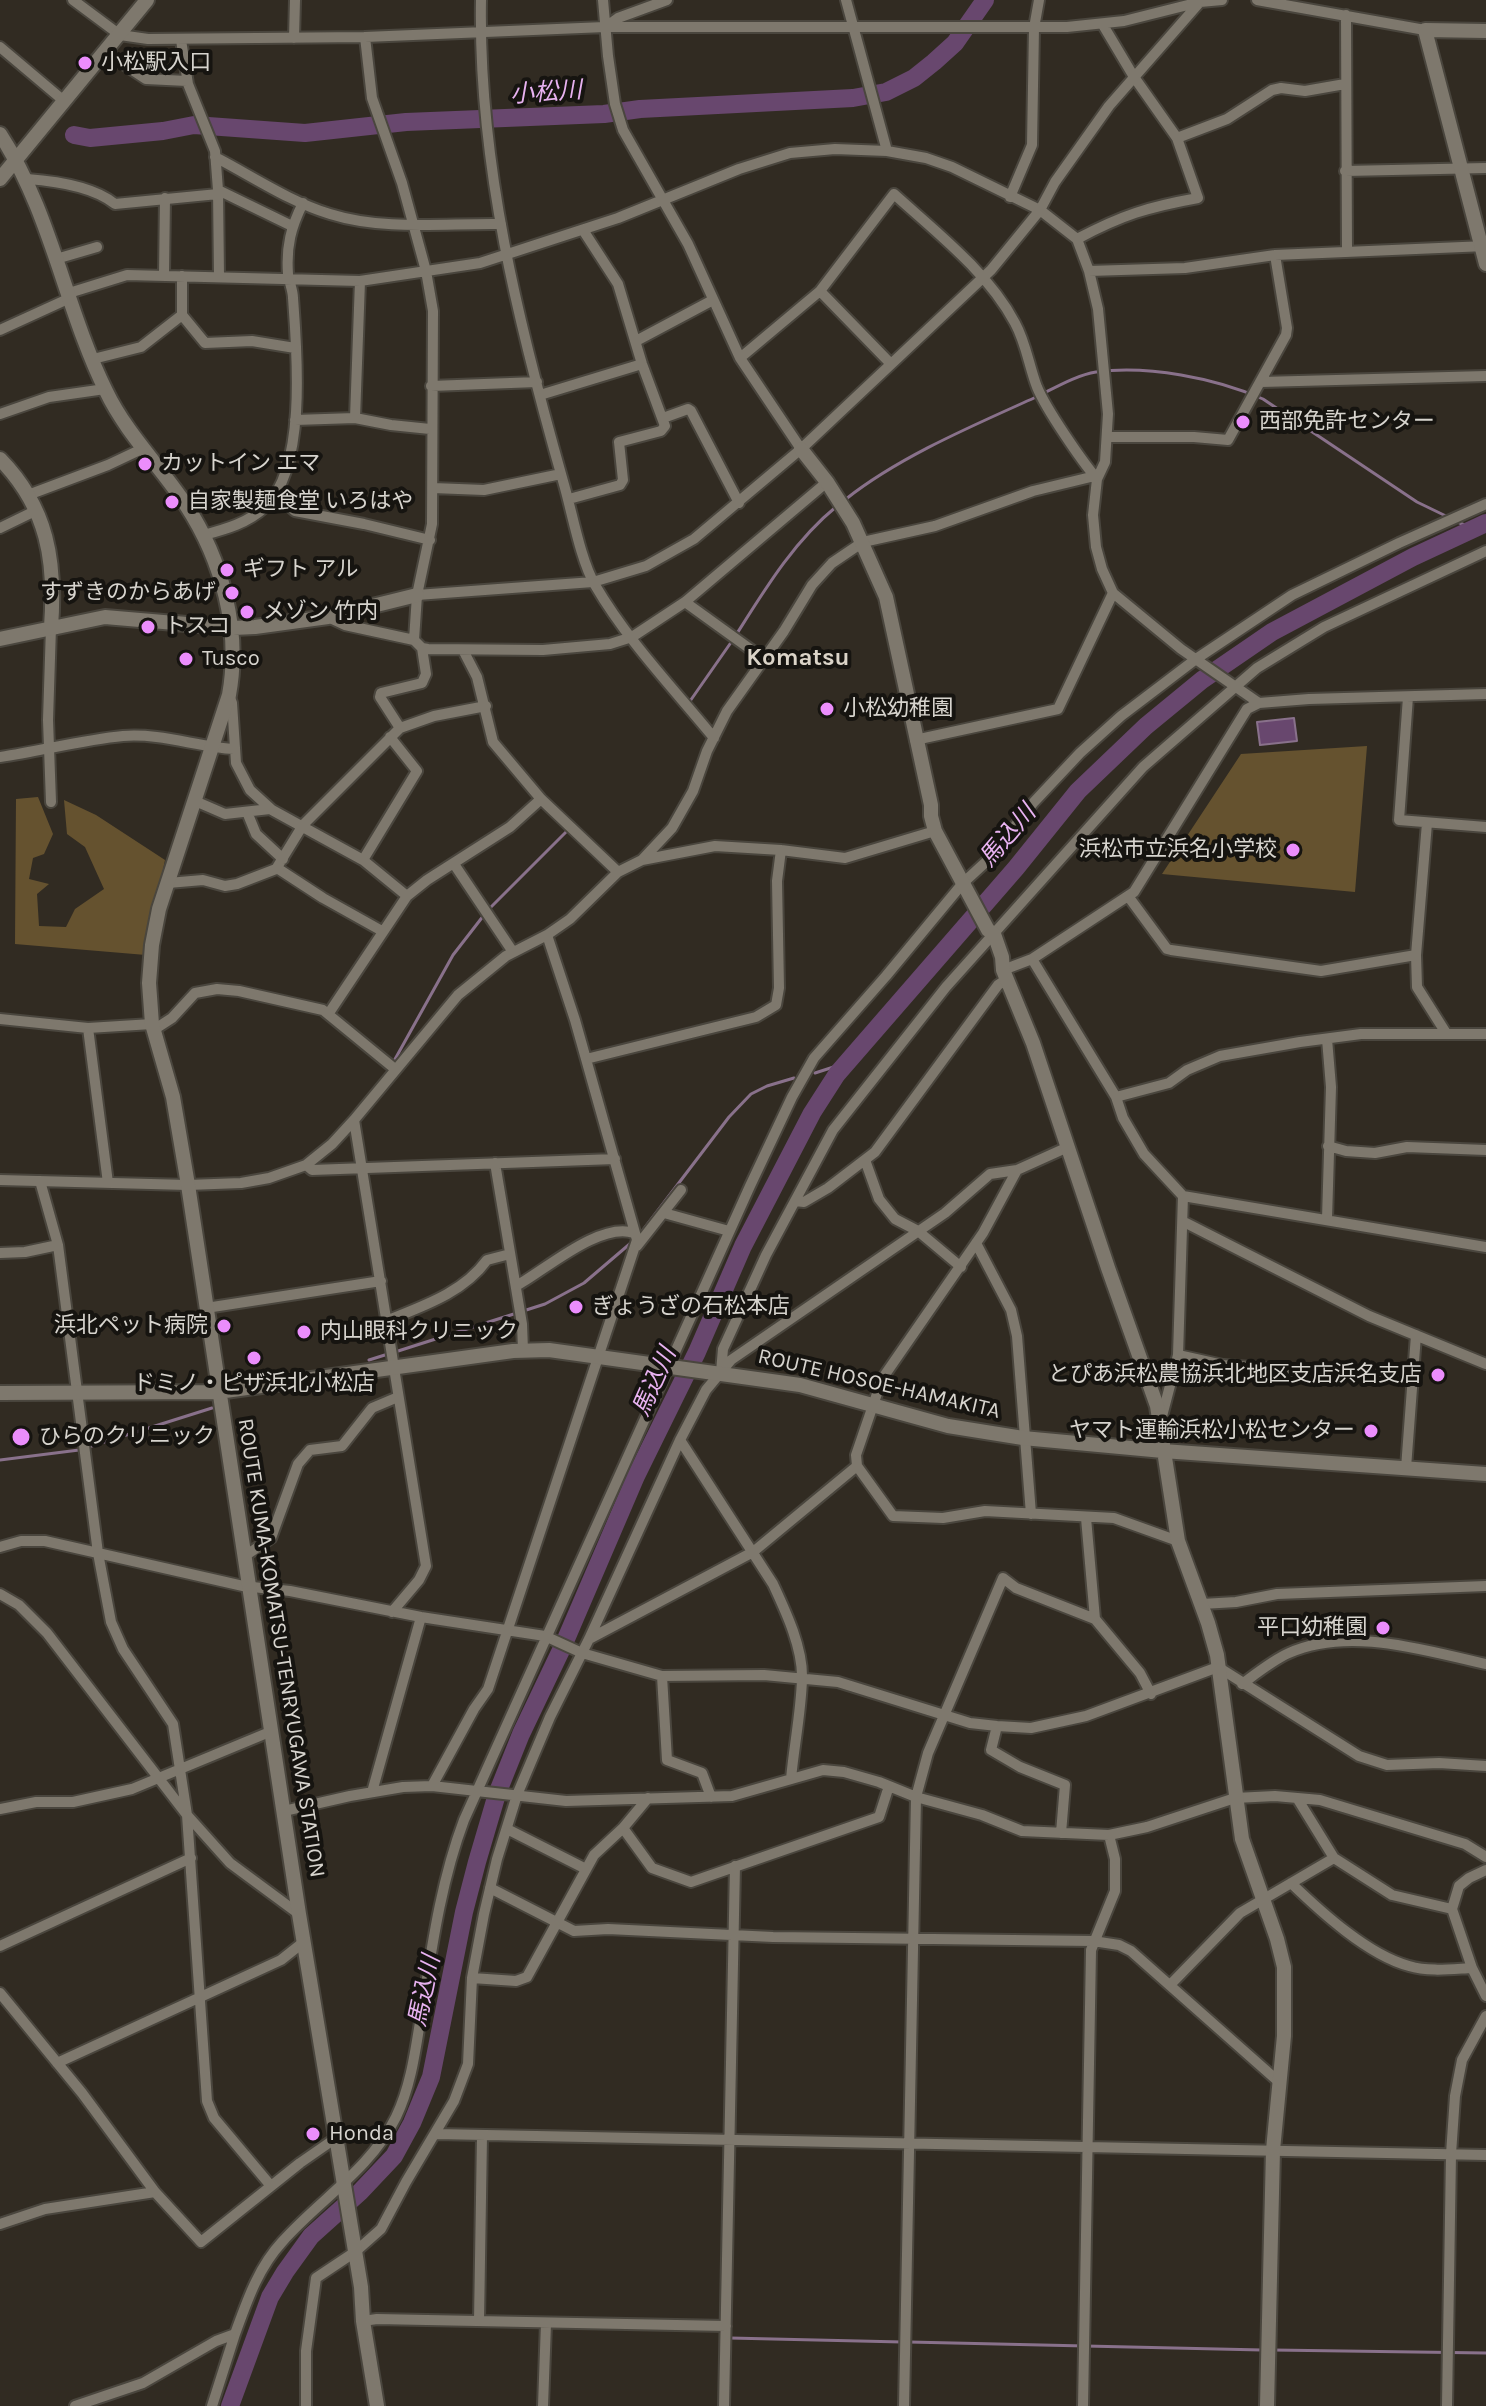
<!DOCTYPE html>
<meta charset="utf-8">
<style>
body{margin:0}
canvas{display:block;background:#312b22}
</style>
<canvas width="1486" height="2406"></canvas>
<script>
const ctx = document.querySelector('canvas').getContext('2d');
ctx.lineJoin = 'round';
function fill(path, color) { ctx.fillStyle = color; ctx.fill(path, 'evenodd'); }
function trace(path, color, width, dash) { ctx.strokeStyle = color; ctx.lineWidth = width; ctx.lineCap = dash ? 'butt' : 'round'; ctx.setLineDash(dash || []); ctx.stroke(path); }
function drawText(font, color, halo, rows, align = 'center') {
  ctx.font = font + ' Karla,"Noto Sans JP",sans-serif'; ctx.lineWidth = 8; ctx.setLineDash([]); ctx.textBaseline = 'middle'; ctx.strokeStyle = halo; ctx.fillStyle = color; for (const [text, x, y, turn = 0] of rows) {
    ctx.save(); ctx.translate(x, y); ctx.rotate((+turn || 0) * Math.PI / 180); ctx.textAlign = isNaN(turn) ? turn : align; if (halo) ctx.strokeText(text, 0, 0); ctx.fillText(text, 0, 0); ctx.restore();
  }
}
const green = new Path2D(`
 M1367 746 1355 892 1162 874 1241 754Z
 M38 797 53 834 44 854 33 858 29 879 49 884 37 894 39 926 66 927 75 909 104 889 85 847 67 834 64 800 96 815 165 860 146 955 15 944 16 799Z`);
const water = new Path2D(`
 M1294 718 1297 741 1260 745 1257 722Z`);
const stream = new Path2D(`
 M846 499C899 457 972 426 1034 398 1053 389 1076 375 1096 372 1148 365 1215 378 1263 399L1417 502 1448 517
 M1455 521 1467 526 1486 529
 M736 635C765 589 794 541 837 506
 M688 704 732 641
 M490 908 570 828
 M394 1061 453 955 484 915
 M815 1073 846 1063
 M640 1234 729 1117 751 1094 767 1086 794 1078
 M395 1352 545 1304 584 1283 632 1242
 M369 1360 388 1354
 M0 1460 79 1450 212 1408
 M730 2338 902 2342
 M909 2342 1262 2350
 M1273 2350 1486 2353`);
const river = new Path2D(`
 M74 135 90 138 163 131 194 125 305 133 406 122 604 114 640 109 853 98 886 92 914 78 934 62 955 43 985 0
 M230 2406 270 2297 285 2272 311 2236 360 2192 394 2156 412 2123 431 2077 464 1912 477 1862 497 1794 521 1734 563 1646 636 1476 697 1352 743 1246 812 1113 837 1074 1016 868 1078 791 1146 726 1202 680 1272 632 1413 557 1486 523`);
const street = new Path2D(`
 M73 0 120 35 148 39 365 37 605 27H1067L1124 21 1200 2 1222 0
 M481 0C478 163 519 326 563 481 572 511 580 559 595 585 627 640 673 688 714 738
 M603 0 608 56 615 104 623 130 688 244 740 358 801 449
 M846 0 887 151
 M1257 0 1425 30
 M1346 15 1347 251
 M607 26 618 18 667 0
 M365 37 372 98 402 183 426 271 433 311 432 524 417 595 414 640 422 648 428 649 543 650 610 644 632 637 685 602 827 482
 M294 38 295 0
 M181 40 188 84 215 151 218 190 219 276
 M0 47 64 101
 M105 52 146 79 187 81
 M1177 138 1227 119 1272 90 1281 88 1305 91 1345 84
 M215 157C252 176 290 202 330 214 384 231 445 223 501 224
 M1345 171 1486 168
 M27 179C55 181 93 186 115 204L218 194
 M218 190 292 226
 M1010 197 1032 145 1034 28 1039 0
 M1077 239C1122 215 1148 207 1198 198L1177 138 1134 77 1103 25
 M56 259 97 247
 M1089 271 1185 268 1275 255 1486 246
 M164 275 165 198
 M182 276V315L205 343 252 341 295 348
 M820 291 891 364
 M69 293 127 275 360 281 480 263 618 218 739 169 790 153 835 149 887 151 926 158 952 167 1040 210 1077 239 1089 271 1098 309 1108 414 1105 462 1097 479 1093 515 1096 547 1102 569 1113 593 1181 649 1259 703
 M0 330 70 298
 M636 341 713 300
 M740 358 820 291 894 194C936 232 988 272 1015 323 1026 343 1029 366 1037 387 1046 409 1081 460 1097 479
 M93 359 141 347 182 315
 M1261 382 1486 376
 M431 386 537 382
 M540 395 642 364
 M0 414 49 397 105 389
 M355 418 360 281
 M663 418 688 409 691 411 739 503
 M295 420 355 418 391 425 430 429
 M1108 437H1194L1228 440 1286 335 1287 328 1275 255
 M433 488 484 490 561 474
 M276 494 295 511 364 524 430 540
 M28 495 108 465 144 448
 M569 499 620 485 623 480 619 442 661 431 665 426 642 364 618 284 583 230
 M0 528 35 511
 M204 535C226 529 248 523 265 507 307 468 297 352 293 298 293 290 289 282 288 274 286 246 291 227 303 203
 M417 595 593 582 646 566 694 539 801 449 991 270 1040 210 1055 182 1109 106 1200 2
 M685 602 764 659
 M328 617 345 625 414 640
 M463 650 477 677 493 742 541 799 618 872
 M229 695 232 703 236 763 250 790 272 810 363 860 407 896
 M1408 697 1399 820 1486 827
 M400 728 380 697 381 693 422 683 426 674 422 648
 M915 740 1058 709 1113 593
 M0 757C41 751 82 740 123 736 162 733 197 747 234 749
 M195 801 225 814 270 809
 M51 802 48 720 51 627
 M247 812 256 834 283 859
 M1427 823 1416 955 1417 987 1446 1033
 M363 860 417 771 390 737
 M642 860 672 828 693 791 707 751 727 711 784 631 812 585 832 563 863 542 935 526 1033 491 1095 476
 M454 864 513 952
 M277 868 323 898 382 931
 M168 883 203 880 225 886 237 884 276 869 303 825 400 728 434 716 486 706
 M1128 896 1167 949 1171 950 1321 971 1416 955
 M1032 959 1116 1097 1123 1118 1144 1154 1183 1196 1486 1247
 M1003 970 1032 959 1134 892 1247 709 1259 703 1309 699 1486 694
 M329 1013 407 896 427 880 510 827 541 799
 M0 1019 88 1028 152 1024
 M88 1028 108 1183
 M155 1029 172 1018 195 993 217 989 239 991 323 1010 395 1069
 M586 1059 756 1017 776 1005 779 988 777 881 781 850
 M1116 1097 1169 1083 1187 1070 1220 1056 1300 1042 1361 1034H1486
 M354 1120 426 1566 419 1580 392 1612
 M1328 1146 1346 1151 1375 1153 1407 1147 1486 1150
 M1068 1147 1017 1170 983 1233 882 1379 856 1455 857 1466 893 1516 943 1518 985 1511 1114 1518 1178 1541
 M865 1160 879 1199 895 1219 918 1231 961 1267
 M495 1163 522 1324 523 1350
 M306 1165 312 1170 615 1159
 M0 1180 188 1185 241 1183 269 1178 306 1165 332 1144 354 1120 458 995 506 956 547 935 570 919 618 872 642 860 715 846 781 850 845 858 935 831
 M40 1181 58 1245 98 1553 111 1622 123 1649 173 1724 187 1815 207 2101 214 2118 271 2186
 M795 1201 804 1202 828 1188 875 1152 998 985 1007 979
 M664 1213 729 1231
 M1327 1219 1331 1087 1327 1039
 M1184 1222 1369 1316 1486 1364
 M976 1243 1011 1310 1017 1336 1031 1514
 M637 1246 681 1190
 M0 1253 25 1252 58 1245
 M516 1286C544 1271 600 1221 634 1233
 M206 1308 381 1281
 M386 1321C423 1306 463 1293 487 1260L510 1254
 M1178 1355 1223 1365 1413 1379
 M721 1372 723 1349 766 1255 833 1130 946 987 1143 767 1257 668 1324 627 1486 551
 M1161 1420 1178 1355 1183 1196
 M680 1440 773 1584C786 1612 803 1648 802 1679 801 1712 794 1746 791 1779
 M1406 1468 1416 1335
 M1086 1518 1095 1619
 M0 1547 21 1541H45L243 1586 290 1591 421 1617 545 1636 582 1653 662 1676 764 1675 838 1682 970 1723 997 1726 1031 1728 1086 1716 1218 1667 1359 1756 1387 1765 1439 1763 1486 1766
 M245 1556 271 1538 298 1464 310 1450 342 1446 372 1408 398 1397
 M0 1594 19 1605 47 1633 187 1815 230 1863 299 1914
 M1202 1604 1236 1602 1277 1594 1486 1586
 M589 1639 753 1552 857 1466
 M662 1676 667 1760 702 1773 711 1797
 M1242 1684C1257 1673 1273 1660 1289 1653 1350 1626 1425 1651 1486 1664
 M997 1726 991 1750 1020 1767 1065 1785 1061 1833
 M432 1786 474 1709 488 1689 637 1240 575 1020 547 935
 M372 1792 421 1617
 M1297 1798 1334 1858 1392 1895 1452 1909
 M0 1809 36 1802H73L132 1789 272 1731
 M284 1811 350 1796 403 1787 432 1786 566 1801 732 1796 823 1770 844 1772 879 1782 916 1797 982 1815 1022 1831 1109 1835 1147 1827 1235 1798 1275 1796 1320 1800 1465 1844 1486 1857
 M623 1828 652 1868 691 1882 879 1817 889 1786
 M507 1829 586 1869
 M1486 1870 1469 1878 1459 1886 1452 1909 1472 1968 1486 1996
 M1291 1883C1321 1912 1368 1955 1409 1966 1429 1972 1452 1969 1472 1968
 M490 1888 574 1931 608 1929 773 1937 1093 1941 1119 1945 1131 1951 1279 2082
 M0 1946 191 1858
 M472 1978 516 1981 527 1977 594 1855 623 1828 648 1798
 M1170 1985 1240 1913 1334 1858
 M0 1993 82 2093 155 2192 201 2242 300 2163 336 2138
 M57 2063 281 1960 305 1941
 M436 2134 1486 2155
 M0 2224 45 2209 155 2192
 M363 2321 377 2319 726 2326
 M479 2321 482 2136
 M235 2334C247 2301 258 2268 282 2242 320 2199 370 2170 396 2117 412 2084 416 2045 422 2010 432 1946 441 1881 464 1820L750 1186 792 1097 814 1058 886 976 963 883 988 860 1034 802 1080 753 1121 716 1196 659 1292 595 1399 543 1486 504
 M75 2406 143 2383 216 2341 235 2334 212 2406
 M306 2406V2351L316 2278 355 2252 381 2229 406 2182 454 2101 468 2064 472 1978 484 1914 497 1859 517 1795 550 1717 589 1639 680 1440 706 1390 731 1360 945 1213 990 1174 1017 1170
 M543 2406 546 2323
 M724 2406 735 1866
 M904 2406 916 1797 928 1753 1003 1578 1016 1588 1095 1619 1140 1673 1151 1694
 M1083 2406 1091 1950 1115 1891V1859L1109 1835
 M1447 2406 1451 2154 1455 2096 1462 2060 1486 2016`);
const secondary = new Path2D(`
 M1486 31 1425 30 1486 264
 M0 134C51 212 65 308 106 391 126 433 160 466 186 505 222 560 241 630 229 695L159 909 152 945 149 983 152 1024 173 1097 188 1185 299 1914 361 2287 363 2321 377 2406
 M0 179 147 0
 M801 449 827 482 853 523 886 597 931 805V816L935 831 988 930 994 934 1002 957 1003 970 1033 1043 1108 1268 1157 1406 1178 1541 1208 1623 1217 1655 1242 1839 1277 1939 1284 1967V2036L1273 2150 1267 2406
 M0 459C48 508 56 562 51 627
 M0 639 105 617 233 628 255 627 328 617 417 595
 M0 1393 218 1392 513 1351 549 1350 800 1385 948 1426 1023 1438 1163 1451 1486 1474`);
const markers = [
 [85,63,8,"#eb8dfc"],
 [1243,422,8,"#eb8dfc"],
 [145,464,8,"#eb8dfc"],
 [172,502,8,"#eb8dfc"],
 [227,570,8,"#eb8dfc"],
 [232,593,8,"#eb8dfc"],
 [247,612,8,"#eb8dfc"],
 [148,627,8,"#eb8dfc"],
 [186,659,8,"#eb8dfc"],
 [827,709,8,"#eb8dfc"],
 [1293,850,8,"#eb8dfc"],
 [576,1307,8,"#eb8dfc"],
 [224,1326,8,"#eb8dfc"],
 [304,1332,8,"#eb8dfc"],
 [254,1358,8,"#eb8dfc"],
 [1438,1375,8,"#eb8dfc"],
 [1371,1431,8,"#eb8dfc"],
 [21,1437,10,"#eb8dfc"],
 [1383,1628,8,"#eb8dfc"],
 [313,2134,8,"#eb8dfc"]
];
const poiNames = [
 ["小松駅入口",101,63],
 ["西部免許センター",1259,422],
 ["カットイン エマ",161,464],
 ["自家製麺食堂 いろはや",188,502],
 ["ギフト アル",243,570],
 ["すずきのからあげ",216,593,"right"],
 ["メゾン 竹内",263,612],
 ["トスコ",164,627],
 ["Tusco",202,659],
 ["小松幼稚園",843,709],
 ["浜松市立浜名小学校",1277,850,"right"],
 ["ぎょうざの石松本店",592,1307],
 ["浜北ペット病院",208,1326,"right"],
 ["内山眼科クリニック",320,1332],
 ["とぴあ浜松農協浜北地区支店浜名支店",1422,1375,"right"],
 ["ドミノ・ピザ浜北小松店",254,1384,"center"],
 ["ヤマト運輸浜松小松センター",1355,1431,"right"],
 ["ひらのクリニック",39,1437],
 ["平口幼稚園",1367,1628,"right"],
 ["Honda",329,2134]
];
const streetNames = [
 ["ROUTE HOSOE-HAMAKITA",879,1384,13],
 ["ROUTE KUMA-KOMATSU-TENRYUGAWA STATION",281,1648,81]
];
const waterNames = [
 ["小松川",546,93,-4],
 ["馬込川",1008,836,-50],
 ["馬込川",655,1382,-66],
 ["馬込川",425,1991,-78]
];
const neighbourhoodNames = [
 ["Komatsu",798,658]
];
fill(green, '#65522f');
fill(water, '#68476e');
trace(water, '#89718b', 2);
trace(stream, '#89718b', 3);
trace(river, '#68476e', 18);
trace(street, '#4a463e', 14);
trace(secondary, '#4a463e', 18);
trace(street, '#7e786d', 10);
trace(secondary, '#7e786d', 14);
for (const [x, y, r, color] of markers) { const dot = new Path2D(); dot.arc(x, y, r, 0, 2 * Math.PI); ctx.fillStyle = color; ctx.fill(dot); trace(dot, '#161410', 3); }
drawText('22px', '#d7d4ce', '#161410', poiNames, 'left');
drawText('22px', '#d7d4ce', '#161410', streetNames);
drawText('italic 24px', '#e8b2f1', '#161410', waterNames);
drawText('bold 24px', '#dbd4c8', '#161410', neighbourhoodNames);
</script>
